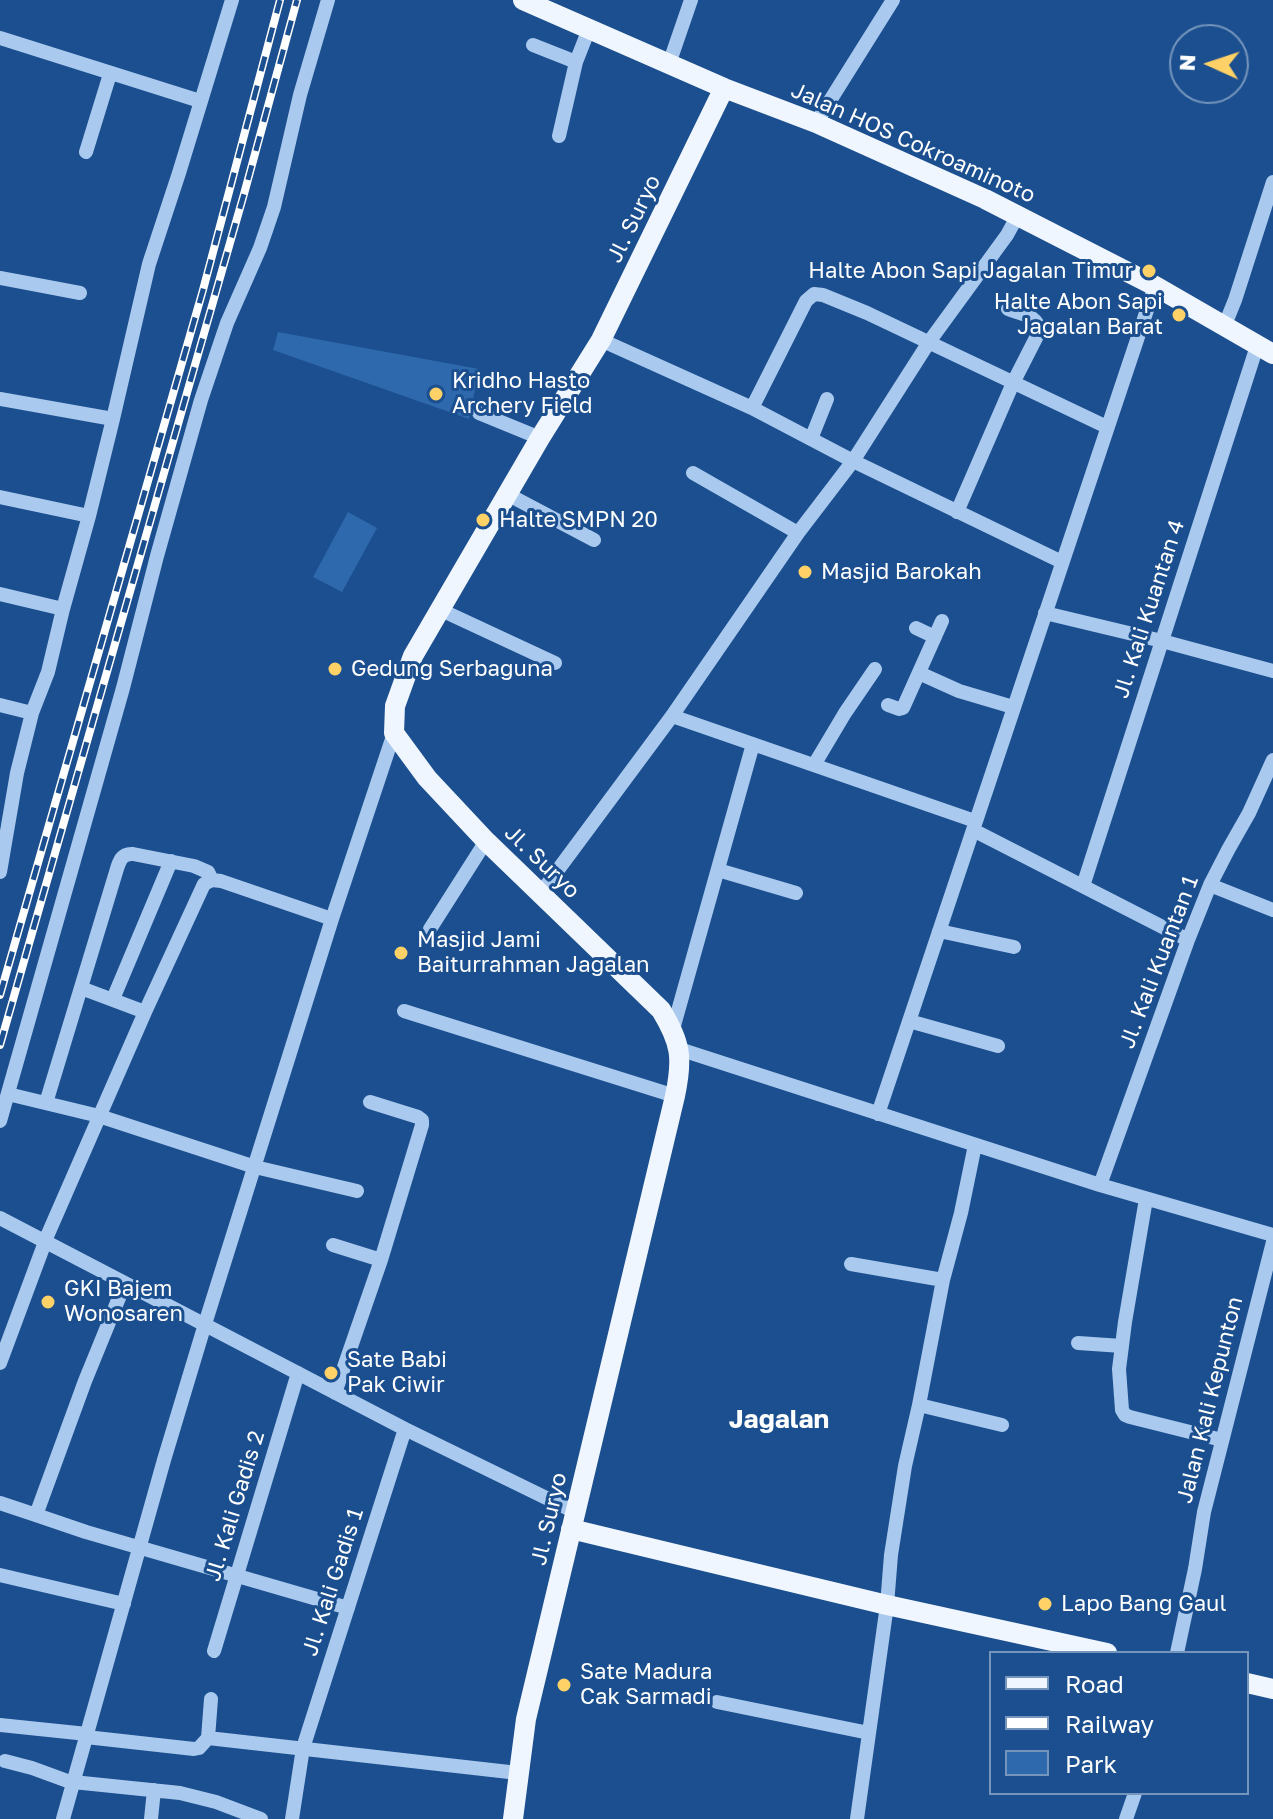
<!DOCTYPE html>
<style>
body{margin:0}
#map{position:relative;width:1273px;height:1819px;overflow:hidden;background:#1b4f8f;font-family:"Golos Text",sans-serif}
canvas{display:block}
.legend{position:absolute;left:989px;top:1651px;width:260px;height:144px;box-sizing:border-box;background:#1b4f8f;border:2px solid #7695bc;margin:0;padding:10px 14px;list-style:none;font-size:24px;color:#fff}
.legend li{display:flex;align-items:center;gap:16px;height:40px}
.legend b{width:40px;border:2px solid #7695bc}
.north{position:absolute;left:1169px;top:24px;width:80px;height:80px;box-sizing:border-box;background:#1b4f8f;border:2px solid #7695bc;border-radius:50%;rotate:273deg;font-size:22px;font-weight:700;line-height:32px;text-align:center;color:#fff}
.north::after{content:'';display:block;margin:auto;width:28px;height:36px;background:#ffd166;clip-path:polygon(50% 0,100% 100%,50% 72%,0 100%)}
</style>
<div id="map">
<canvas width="1273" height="1819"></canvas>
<ul class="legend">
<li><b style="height:10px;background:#f0f6ff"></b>Road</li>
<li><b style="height:10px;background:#fff"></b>Railway</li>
<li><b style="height:22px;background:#2e69ad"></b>Park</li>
</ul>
<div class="north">N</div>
</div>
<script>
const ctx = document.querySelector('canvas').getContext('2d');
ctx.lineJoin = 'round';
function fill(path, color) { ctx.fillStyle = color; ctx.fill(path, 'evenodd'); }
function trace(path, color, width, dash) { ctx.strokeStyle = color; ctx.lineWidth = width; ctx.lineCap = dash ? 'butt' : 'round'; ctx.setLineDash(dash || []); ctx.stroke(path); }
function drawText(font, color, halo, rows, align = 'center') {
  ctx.font = font + ' "Golos Text",sans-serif'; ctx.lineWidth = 6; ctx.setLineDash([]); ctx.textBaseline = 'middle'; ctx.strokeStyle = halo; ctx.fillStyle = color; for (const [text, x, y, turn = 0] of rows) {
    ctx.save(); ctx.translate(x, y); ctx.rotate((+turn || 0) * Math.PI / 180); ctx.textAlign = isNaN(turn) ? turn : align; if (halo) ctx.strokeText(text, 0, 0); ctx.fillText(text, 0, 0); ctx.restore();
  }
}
const green = new Path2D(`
 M278 332 479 369 469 419 273 350Z
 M348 512 377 528 342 592 313 577Z`);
const minor = new Path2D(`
 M0 38 200 101
 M533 45 576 62 589 29
 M669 64 691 0
 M816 123 893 0
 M559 136 576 62
 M86 152 110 74
 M0 278 80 293
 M1224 327 1235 300 1273 182
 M601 340 752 408 853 461 1062 562
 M0 399 113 419 89 516 0 497
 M752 408 806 301 814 294 823 295 867 313 1107 427
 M479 413 540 438
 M113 419 149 264 179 173 232 0
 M811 439 827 399
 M693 473 798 533
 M507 494 594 540
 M957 512 1013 383 1039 332C1040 316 1021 314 1008 309
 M0 594 63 609 89 516
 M441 610 555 663
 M1045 613 1162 641 1273 671
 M916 628 935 637
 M919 673 959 691 1013 707
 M0 705 32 713 48 672 63 609
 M888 705 899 709 903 708 942 621
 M672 716 975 821
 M814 765 845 713 875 669
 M973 830 1188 940
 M718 870 796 893
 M0 872 17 773 32 713
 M1210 885 1273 910
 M1083 886 1257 346
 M540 894 672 716 798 533 853 461 929 342 1007 235 1018 215
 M430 929 486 841
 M939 931 1014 947
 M81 988 145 1012
 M113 999 171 861
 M404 1011 675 1096
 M909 1021 998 1046
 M673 1029 753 744
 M679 1049 1100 1185 1273 1235
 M8 1094 99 1116 255 1167 357 1191
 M46 1103 116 872C119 862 121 853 133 854L194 866 208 872 212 880
 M878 1114 1155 286
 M0 1121 123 688 157 556 201 400 227 323 260 248 274 207 300 95 328 0
 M1100 1185 1188 940 1210 885 1228 850 1249 813 1273 760
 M1146 1199 1125 1322 1119 1369 1122 1410 1125 1415 1130 1417 1222 1440
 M0 1218 405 1429 575 1512
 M333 1245 381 1260
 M851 1264 943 1280
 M125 1283 85 1381 36 1515 86 1532 348 1608
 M1078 1343 1122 1346
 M0 1363 48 1234 145 1012 204 884 212 880 221 881 332 919
 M335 1393 381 1260 422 1125V1120L418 1117 370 1102
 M919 1405 1002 1425
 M0 1503 36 1515
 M0 1575 124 1604
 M214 1651 298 1373
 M1177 1653 1195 1569 1204 1512 1273 1242
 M211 1699 208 1738 518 1773
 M717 1702 869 1733
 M0 1725 87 1734
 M86 1737 194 1749 199 1748 208 1738
 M5 1761 32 1768 73 1783
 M73 1782 180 1793 216 1802 261 1819
 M63 1819 164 1460 205 1324 332 919 394 733
 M151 1819 154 1790
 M292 1819 303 1748 405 1429
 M857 1819 887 1605 891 1555 905 1466 919 1405 943 1280 961 1213 975 1145
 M1126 1819 1135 1793`);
const major = new Path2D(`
 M523 0 724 88 816 123 985 199 1155 286 1273 354
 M571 1529 887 1605 1107 1653
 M1247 1683 1273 1689
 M513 1819 526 1719 675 1096C683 1058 681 1043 661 1010L486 841 427 778 394 733 395 706 413 656 540 438 601 340 724 88`);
const rail = new Path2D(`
 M0 995 203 290 280 0
 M0 1045 244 194 297 0`);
const markers = [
 [1149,271,8,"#ffd166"],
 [1179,315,8,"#ffd166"],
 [436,394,8,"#ffd166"],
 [483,520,8,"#ffd166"],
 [805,572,8,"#ffd166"],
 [335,669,8,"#ffd166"],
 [401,953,8,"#ffd166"],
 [48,1302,8,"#ffd166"],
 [331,1373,8,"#ffd166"],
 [1045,1604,8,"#ffd166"],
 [564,1685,8,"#ffd166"]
];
const streetNames = [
 ["Jalan HOS Cokroaminoto",913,143,24],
 ["Jl. Suryo",634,219,-64],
 ["Jl. Kali Kuantan 4",1149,609,-72],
 ["Jl. Suryo",542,862,44],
 ["Jl. Kali Kuantan 1",1159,962,-69],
 ["Jalan Kali Kepunton",1210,1400,-76],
 ["Jl. Kali Gadis 2",235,1506,-73],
 ["Jl. Suryo",549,1519,-77],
 ["Jl. Kali Gadis 1",333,1582,-72]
];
const poiNames = [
 ["Halte Abon Sapi Jagalan Timur",1133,271,"right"],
 ["Halte Abon Sapi",1163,302,"right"],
 ["Jagalan Barat",1163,327,"right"],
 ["Kridho Hasto",452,381],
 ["Archery Field",452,406],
 ["Halte SMPN 20",499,520],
 ["Masjid Barokah",821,572],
 ["Gedung Serbaguna",351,669],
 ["Masjid Jami",417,940],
 ["Baiturrahman Jagalan",417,965],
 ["GKI Bajem",64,1289],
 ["Wonosaren",64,1314],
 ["Sate Babi",347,1360],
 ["Pak Ciwir",347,1385],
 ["Lapo Bang Gaul",1061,1604],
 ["Sate Madura",580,1672],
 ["Cak Sarmadi",580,1697]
];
const quarterNames = [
 ["Jagalan",779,1420]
];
fill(green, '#2e69ad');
trace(minor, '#a9c9ee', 14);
trace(major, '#f0f6ff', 20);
trace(rail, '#fff', 8);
trace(rail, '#1b4f8f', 5, [15]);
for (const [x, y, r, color] of markers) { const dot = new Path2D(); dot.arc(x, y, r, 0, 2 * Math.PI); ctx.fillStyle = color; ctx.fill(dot); trace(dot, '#1b4f8f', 3); }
drawText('22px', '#fff', '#1b4f8f', streetNames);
drawText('22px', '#fff', '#1b4f8f', poiNames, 'left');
drawText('bold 26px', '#fff', '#1b4f8f', quarterNames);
</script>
